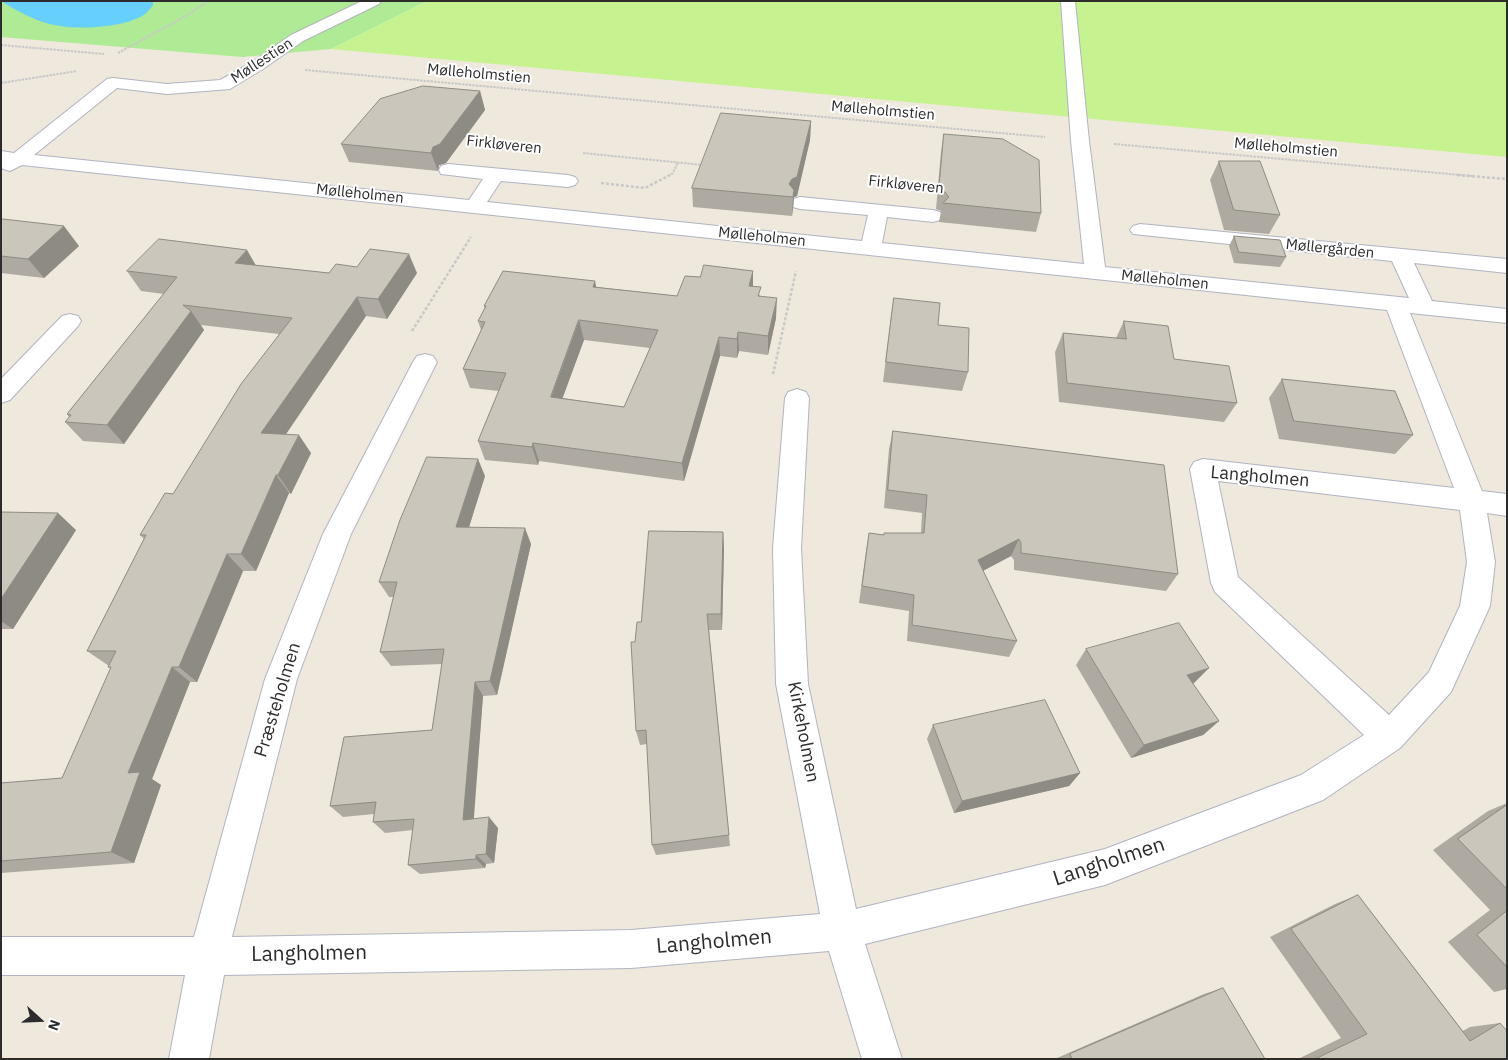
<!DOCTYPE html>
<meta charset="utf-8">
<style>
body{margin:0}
#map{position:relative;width:1508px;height:1060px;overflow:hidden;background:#efe8dd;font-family:"IBM Plex Sans",sans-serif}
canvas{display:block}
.frame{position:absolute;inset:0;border:2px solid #2c2c2c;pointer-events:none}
.north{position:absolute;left:15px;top:995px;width:50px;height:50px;-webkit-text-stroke:4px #fff;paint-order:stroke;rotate:110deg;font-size:14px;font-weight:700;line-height:20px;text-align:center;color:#2c2c2c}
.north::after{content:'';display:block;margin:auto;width:18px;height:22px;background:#2c2c2c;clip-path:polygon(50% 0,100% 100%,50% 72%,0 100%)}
</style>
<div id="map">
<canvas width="1508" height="1060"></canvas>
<div class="frame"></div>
<div class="north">N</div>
</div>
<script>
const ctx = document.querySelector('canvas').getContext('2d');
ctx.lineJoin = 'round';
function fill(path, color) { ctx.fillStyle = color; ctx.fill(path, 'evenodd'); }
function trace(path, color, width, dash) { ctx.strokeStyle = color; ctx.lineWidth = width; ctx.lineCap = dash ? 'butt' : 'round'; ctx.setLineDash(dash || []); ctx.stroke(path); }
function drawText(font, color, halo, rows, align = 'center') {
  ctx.font = font + ' "IBM Plex Sans",sans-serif'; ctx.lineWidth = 4; ctx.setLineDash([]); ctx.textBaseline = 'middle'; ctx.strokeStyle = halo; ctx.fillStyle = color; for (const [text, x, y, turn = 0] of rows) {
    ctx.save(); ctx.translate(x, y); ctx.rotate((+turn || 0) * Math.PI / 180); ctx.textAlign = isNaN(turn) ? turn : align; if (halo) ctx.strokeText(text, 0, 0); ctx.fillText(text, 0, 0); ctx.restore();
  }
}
const green = new Path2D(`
 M1 1H427L331 49 242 57 1 37Z`);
const pitch = new Path2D(`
 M427 1H1507V157L331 49Z`);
const water = new Path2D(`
 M1 1H153V5C150 9 146 14 142 16 121 28 77 30 54 25 35 21 17 11 1 1Z`);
const pathFar1 = new Path2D(`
 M1 45 104 54
 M118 53 186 16 208 1
 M305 70 1045 137
 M1 83 77 71
 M1114 144 1472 176
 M583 153 703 165
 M668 176 673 173 678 162`);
const path = new Path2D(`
 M1457 175 1507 179
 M601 183 645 188 670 175
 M412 331 471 237
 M773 374 796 271`);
const minor = new Path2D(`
 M362 1H381L379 4 303 41 263 69 230 89 167 94 117 88 34 155 469 200 483 179 441 174 439 170 441 166 448 164 568 175 575 177 578 181 575 185 568 187 501 181 487 202 862 241 868 215 800 209 793 207 790 203 793 199 800 197 933 210 940 212 943 216 940 220 933 222 887 217 882 243 1084 264 1071 141 1061 1H1075L1089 141 1105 267 1409 298 1392 261 1133 234 1130 230 1133 226 1140 224 1507 259V273L1414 263 1432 301 1507 309V323L1410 313 1482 491 1507 494V516L1487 513 1495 562 1490 606 1451 692 1400 748 1323 800 1105 885 865 944 902 1059H862L829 951 631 968 224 975 209 1059H169L185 975H1V937H194L265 679 323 534 413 362 417 356 425 354 433 356 437 362 351 534 297 679 232 937 631 930 820 914 776 684 773 548 785 398 788 392 797 389 806 392 809 398 801 548 808 684 856 909 1105 849 1301 775 1364 735 1215 592 1211 583 1190 469 1194 462 1203 459 1454 488 1387 310 22 165 10 171 3 169 1 166V151L14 153 107 79 113 78 167 84 220 80 251 63 291 35ZM1218 481 1460 510 1467 562 1460 606 1429 672 1389 715 1238 577Z
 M70 314 78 316 81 321 78 326 10 400 1 403V379L62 316Z`);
const wall = new Path2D(`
 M480 91 485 110 446 163 439 165 438 171 349 162 341 144Z
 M811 121 810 140 797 196 794 197 793 209 792 216 693 207 692 188Z
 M944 134 1041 213 1036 232 939 222 941 211 936 209 941 152Z
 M1219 161 1280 215 1269 234 1224 230 1210 180Z
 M1 221 79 246 44 278 1 273Z
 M1234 236 1286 257 1280 267 1234 263 1229 246Z
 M256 265 329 273H417L387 319 366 316 285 434 311 453 291 494 289 493 256 571H243L197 682H190L152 779 161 785 134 863 1 873V783L62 778 111 669 108 667 109 666 87 651 144 539 140 535 173 494 279 334 201 325 204 330 124 444 83 441 65 422 69 417 67 414 164 294 141 291 127 271Z
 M753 271V286L776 318 768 355 739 351 737 358 720 356 684 481 539 461 538 465 485 460 478 441 499 391 470 388 463 369 481 330 478 321 485 309 484 306 597 287 677 296 700 277ZM584 340 650 348 624 407 562 398Z
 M894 298 938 325 968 372 962 391 883 382 891 317Z
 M1124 321 1174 359 1237 403 1224 422 1059 402 1055 352 1063 333 1116 338Z
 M1282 379 1413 435 1395 454 1279 439 1269 398Z
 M893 431 1178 574 1166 591 1014 570V560L1011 556 983 571 1017 641 1009 657 907 641 909 611 859 603 866 551 869 533 883 535 921 533 922 513 884 508 889 449Z
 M485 476 469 527 531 544 497 695 483 696 473 819 498 828 494 863 486 864 485 868 420 874 408 865 413 830 385 833 373 822 374 814 343 817 330 806 432 730 442 664 391 666 380 652 394 597H389L379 582Z
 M1 512 76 530 13 629H1Z
 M723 532 724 549 722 630H709L730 846 656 855 652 845 647 744 640 745 636 731 635 642Z
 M1086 649 1194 683 1193 684 1219 721 1203 735 1131 758 1076 665Z
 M933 725 1080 773 1069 786 954 813 927 739Z
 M1507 803V989L1494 992 1448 942 1490 910 1433 850 1488 811Z
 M1358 895 1463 1031 1470 1027 1500 1023 1507 1059H1298L1341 1038 1270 937 1335 904Z
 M1223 988 1265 1059H1058L1057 1058 1204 994Z`);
const shadedWall = new Path2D(`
 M480 91 485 110 446 163 439 165 438 171 431 153 433 147Z
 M811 121 810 140 797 196 794 197 793 209 792 216 793 197 789 184Z
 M64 226 79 246 44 278 28 259Z
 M247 250 258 269 235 263Z
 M409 254 417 273 387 319 378 299Z
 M753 271V290L749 286Z
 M595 281 599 300 593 287Z
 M357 297 366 316 274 452 261 433Z
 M777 298 776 318 768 355V336Z
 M191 311 204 330 124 444 107 425Z
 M579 320 584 340 556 416 551 397Z
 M738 332 739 351 737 358V339Z
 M719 337 720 356 684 481 682 463Z
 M299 435 311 453 291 494 278 475Z
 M533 443 539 461 538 465 532 447Z
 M478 459 485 476 464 543 456 527Z
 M276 475 289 493 256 571 241 554Z
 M58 513 76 530 13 629 1 621V599Z
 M525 528 531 544 497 695 490 681Z
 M723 532 724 549 722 630 721 614Z
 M1019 539 1011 556 971 577 978 560Z
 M227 554 243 571 197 682 179 667Z
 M172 667 190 682 152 779 161 785 134 863 111 852 128 773Z
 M1209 668 1194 683 1173 690 1187 675Z
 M475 682 483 696 473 830 463 820Z
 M1219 721 1203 735 1131 758 1144 745Z
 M1080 773 1069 786 954 813 962 801Z
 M489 817 498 828 494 863 486 854Z
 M476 855 486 864 485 868 476 859Z`);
const building = new Path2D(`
 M423 86 480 91 440 144 433 147 431 153 341 144 380 99Z
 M721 113 811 121 797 177 792 179 789 184 794 190 793 197 692 188Z
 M944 134 1003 139 1039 160 1041 213 943 203 949 197 945 192 939 190Z
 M1219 161H1260L1280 215 1234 210Z
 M3 219 64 226 28 259 1 256V221Z
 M1234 236 1280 240 1286 257 1239 252Z
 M159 239 247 250 235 263 329 273 336 264 357 267 370 249 409 254 378 299 357 297 261 433 299 435 278 475H276L241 554H227L179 667H172L128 773 140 772 111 852 1 861V783L62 778 111 667H108L116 651H87L146 535H140L165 493 173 494 241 384 292 318 183 305 191 311 107 425 65 422 71 415 67 414 177 277 127 271Z
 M704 265 753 271 749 286 761 287 758 296 777 298 768 336 738 332 737 339 719 337 682 463 533 443 532 447 478 441 506 373 463 369 485 322 478 321 486 306H484L503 271 595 281 593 287 677 296 685 276 700 277ZM579 320 658 330 624 407 551 397Z
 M894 298 940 303 938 325 969 328 968 372 886 362Z
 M1124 321 1168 326 1174 359 1229 366 1237 403 1067 383 1063 333 1126 339Z
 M1282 379 1395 391 1413 435 1294 421Z
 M893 431 1164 465 1178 574 1021 553V543L1019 539 978 560 1017 641 912 625 914 595 862 586 869 533 884 535V533H924L927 495 888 490Z
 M427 457 478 459 456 527 525 528 490 681 475 682 463 820 489 817 486 854 476 855V859L408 865 414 819 373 822 376 802 330 806 344 737 432 730 444 649 380 652 397 582H379L400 520Z
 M1 512 58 513 1 599Z
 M649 531 723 532 721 614H707L729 835 652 845 646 730 636 731 631 642H635L637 622H641Z
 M1179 623 1209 668 1187 675 1219 721 1144 745 1086 649Z
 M1045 700 1080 773 962 801 933 725Z
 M1507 805V889L1458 839Z
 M1358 895 1470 1041 1500 1023 1507 1031V1059H1315L1367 1034 1291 929Z
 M1507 911V967L1477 935Z
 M1223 988 1265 1059H1072L1070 1054Z`);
const farStreetnames = [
 ["Møllestien",262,61,-33],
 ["Mølleholmstien",479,74,5],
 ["Mølleholmstien",883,111,5],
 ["Firkløveren",504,145,6],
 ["Mølleholmstien",1286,148,5],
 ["Firkløveren",906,185,6],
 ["Mølleholmen",360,194,6],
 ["Mølleholmen",762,237,6],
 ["Møllergården",1330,249,6],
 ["Mølleholmen",1165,280,6]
];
const streetNames = [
 ["Langholmen",1260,477,5],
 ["Præsteholmen",278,700,-73],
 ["Kirkeholmen",803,732,79]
];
const nearStreetnames = [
 ["Langholmen",1109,862,-18],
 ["Langholmen",714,942,-5],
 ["Langholmen",309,954,-1]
];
fill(green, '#afeb94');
fill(pitch, '#c6f38f');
fill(water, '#66cffb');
trace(minor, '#b1b3c1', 2);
trace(pathFar1, '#c8c8c8', 2, [2.5, 1]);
trace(path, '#c8c8c8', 2.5, [3, 2]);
fill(minor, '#fff');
fill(wall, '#aeaaa2');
fill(shadedWall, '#8d8b84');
fill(building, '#cac6bc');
trace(building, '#8d8b84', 1);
drawText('15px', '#2c2c2c', '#fff', farStreetnames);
drawText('18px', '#2c2c2c', '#fff', streetNames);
drawText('21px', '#2c2c2c', '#fff', nearStreetnames);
</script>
